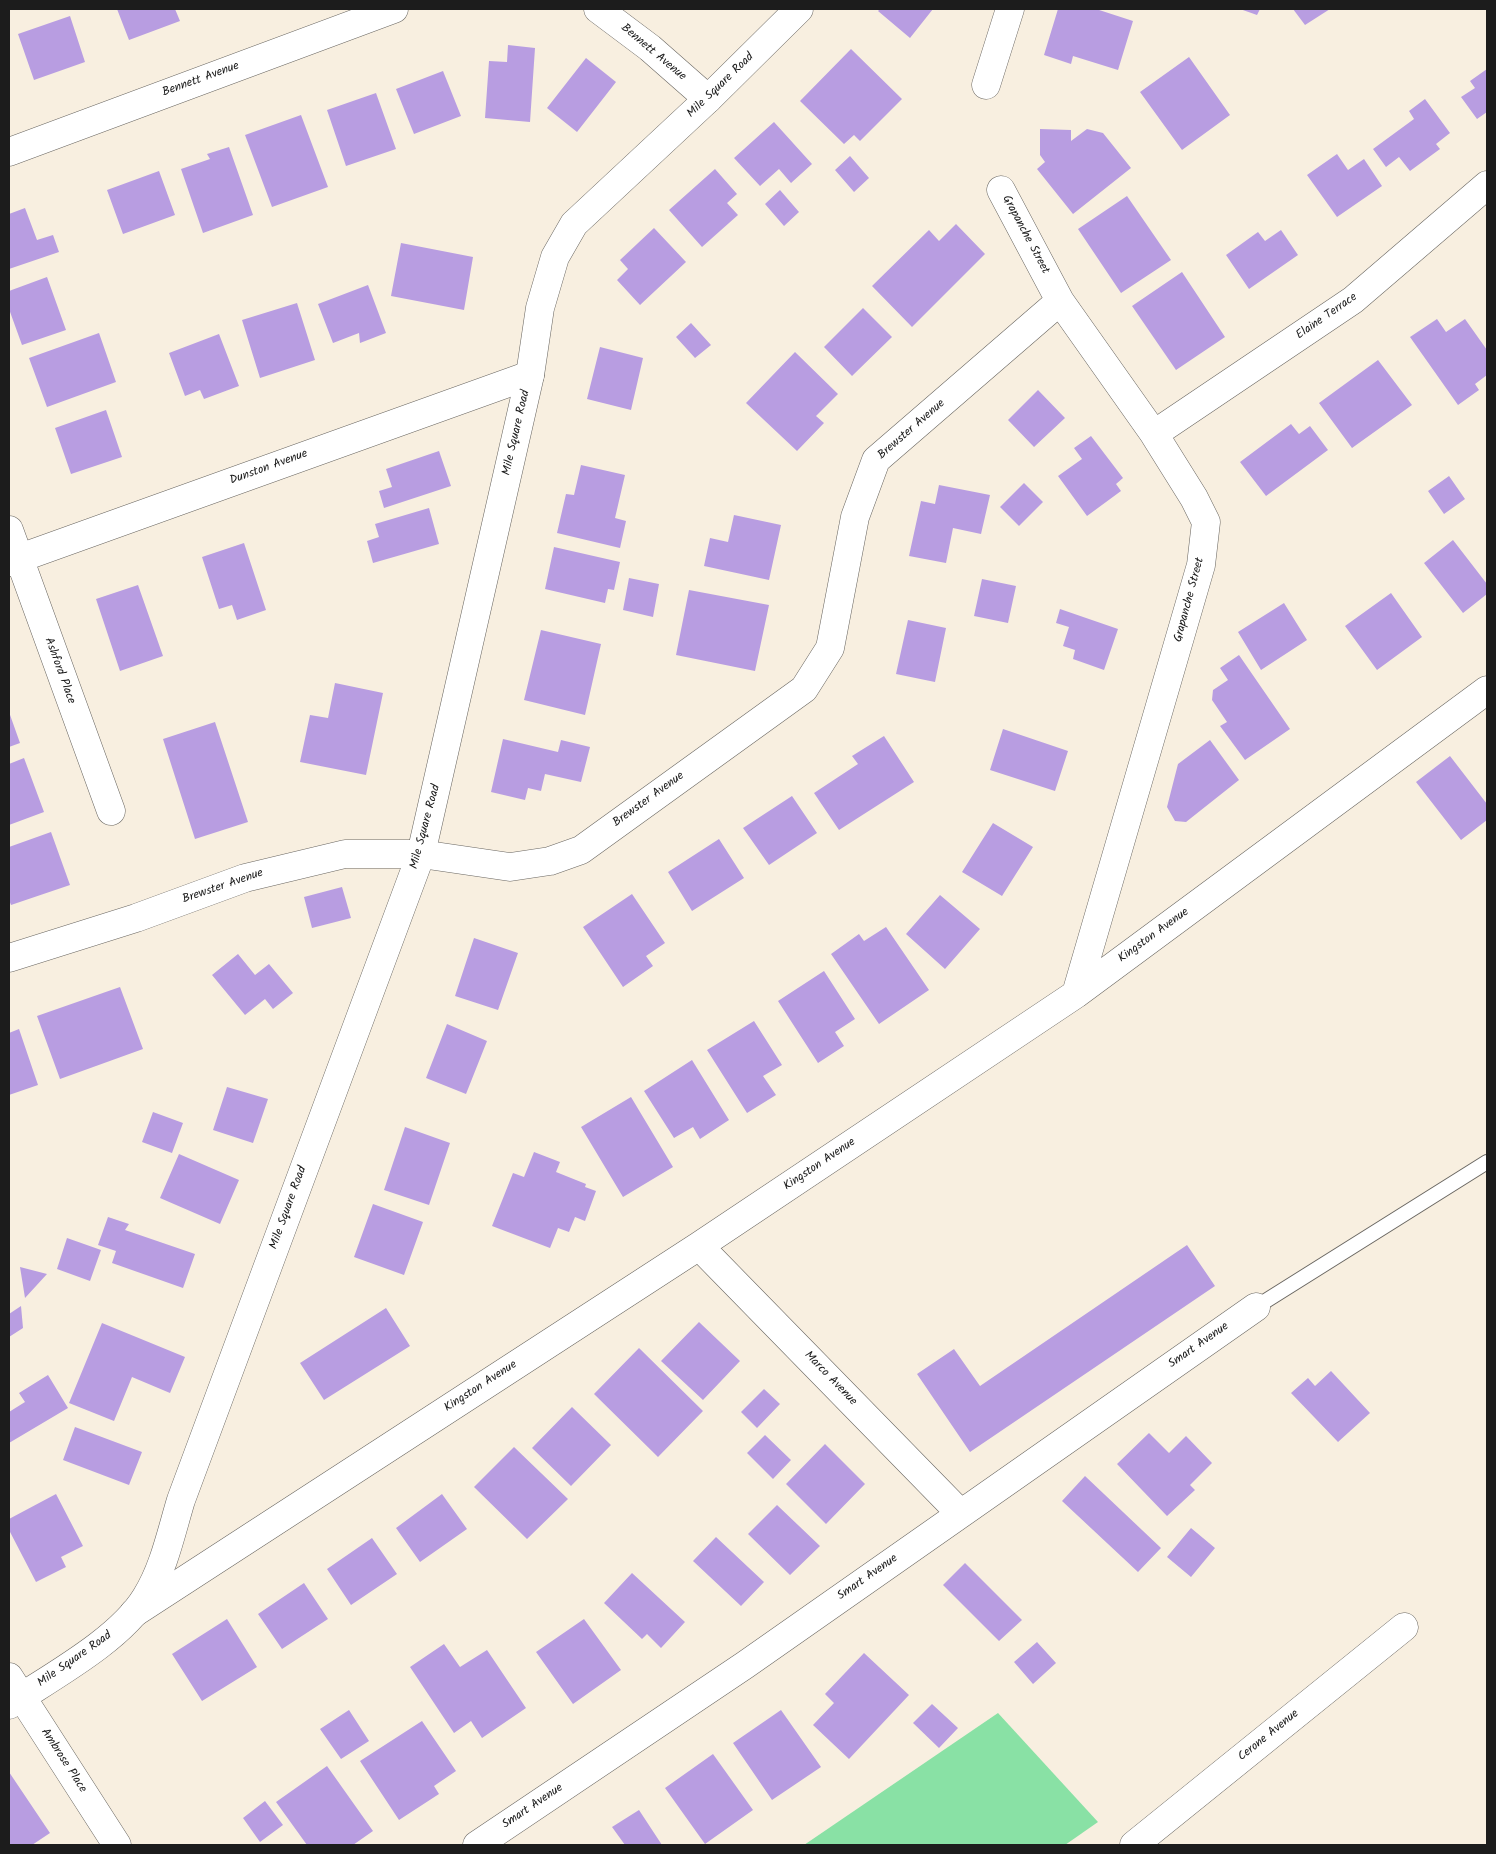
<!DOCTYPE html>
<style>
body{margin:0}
#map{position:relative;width:1496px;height:1854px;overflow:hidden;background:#f8efe0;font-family:Kalam,sans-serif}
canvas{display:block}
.frame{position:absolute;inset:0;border:10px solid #1c1c1c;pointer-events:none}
</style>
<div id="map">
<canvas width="1496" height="1854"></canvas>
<div class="frame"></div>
</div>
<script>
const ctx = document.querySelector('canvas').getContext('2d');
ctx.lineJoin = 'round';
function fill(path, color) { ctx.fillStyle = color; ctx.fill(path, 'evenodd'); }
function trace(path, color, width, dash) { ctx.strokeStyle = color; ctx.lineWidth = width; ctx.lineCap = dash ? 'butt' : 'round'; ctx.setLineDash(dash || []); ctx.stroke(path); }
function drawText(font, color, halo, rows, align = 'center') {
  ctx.font = font + ' Kalam,sans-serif'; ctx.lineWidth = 4; ctx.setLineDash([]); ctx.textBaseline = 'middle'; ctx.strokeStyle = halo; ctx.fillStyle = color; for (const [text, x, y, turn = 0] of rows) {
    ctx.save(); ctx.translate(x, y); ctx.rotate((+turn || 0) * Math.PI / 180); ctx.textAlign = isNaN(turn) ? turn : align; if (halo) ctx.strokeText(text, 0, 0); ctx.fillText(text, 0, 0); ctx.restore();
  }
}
const green = new Path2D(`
 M998 1713 1098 1822 1065 1845H804Z`);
const building = new Path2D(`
 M117 9H175L180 21 129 40Z
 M880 9H933L910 38 878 11Z
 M1058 9H1096L1133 21 1118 70 1073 56 1071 64 1044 55Z
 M1240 9H1260L1257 15Z
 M1293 9H1330L1305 25Z
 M70 16 85 62 34 80 18 34Z
 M508 45 535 48 530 122 485 118 489 61 507 62Z
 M851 49 902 99 860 141 854 135 844 144 800 101Z
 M1189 57 1230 115 1182 150 1140 92Z
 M586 58 616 82 577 132 547 108Z
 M1487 69V112L1477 119 1461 97 1475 88 1470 81Z
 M443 71 461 116 414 134 396 89Z
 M376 93 396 149 346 166 327 110Z
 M1425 99 1450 133 1436 144 1440 149 1410 171 1399 157 1386 167 1373 149 1414 119 1409 111Z
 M301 115 328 187 272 207 245 135Z
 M774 122 812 164 791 183 779 169 760 186 734 158Z
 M1040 129 1071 130V141L1087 129 1103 133 1131 168 1073 214 1037 169 1045 162 1040 155Z
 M229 147 253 215 203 233 181 169 210 159 207 154Z
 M1337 154 1348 170 1364 159 1382 186 1337 217 1307 175Z
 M850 156 869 178 854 192 835 170Z
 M715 169 737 194 727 203 738 215 702 247 669 210Z
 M159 171 175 215 123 234 107 190Z
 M780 190 799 212 784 226 765 204Z
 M1127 196 1171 260 1121 293 1078 229Z
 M25 208 37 240 53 235 59 252 9 269V214Z
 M956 224 985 254 912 327 872 286 929 230 939 241Z
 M654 228 686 262 640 305 617 280 628 269 620 260Z
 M1281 230 1298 255 1249 289 1226 255 1258 232 1265 241Z
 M401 243 473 257 464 310 391 296Z
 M1182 272 1225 337 1176 370 1132 306Z
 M47 277 66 330 22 345 9 309V291Z
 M368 285 386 333 360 343 359 333 333 343 318 304Z
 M297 303 315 360 260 378 242 320Z
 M863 308 892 337 852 376 824 347Z
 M1437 319 1446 332 1465 319 1487 350V375L1475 384 1479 390 1458 405 1410 337Z
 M691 323 711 345 695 358 676 337Z
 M99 333 116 382 47 407 29 358Z
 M219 334 239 386 204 399 200 390 185 396 169 353Z
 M600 347 643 358 631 410 587 399Z
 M795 352 838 394 816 416 824 423 797 451 746 403Z
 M1378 360 1412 405 1352 448 1319 403Z
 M1038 390 1065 418 1034 447 1008 420Z
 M106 410 122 457 71 474 55 428Z
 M1291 424 1299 434 1310 426 1328 450 1266 496 1240 462Z
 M1091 436 1123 478 1116 484 1121 491 1087 516 1058 476 1082 459 1074 448Z
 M439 451 451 486 384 508 379 491 392 487 386 469Z
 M581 465 625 475 615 518 626 521 620 548 557 533 566 494 574 495Z
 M1449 476 1465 499 1444 514 1428 491Z
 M1024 483 1043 502 1019 526 1000 507Z
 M939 485 990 495 981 534 953 528 946 563 909 556 921 501 935 504Z
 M429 508 439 544 373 563 367 541 379 537 375 524Z
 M734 515 781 525 769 580 704 566 710 538 728 542Z
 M1453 540 1487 584V594L1463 613 1424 563Z
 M244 543 266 610 237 620 232 605 219 609 202 557Z
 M554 547 620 562 614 590 608 589 605 603 545 589Z
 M629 578 659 584 653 617 623 610Z
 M982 579 1016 586 1008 623 974 616Z
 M138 585 163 656 120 671 96 599Z
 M689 590 769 605 755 671 676 655Z
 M1391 593 1422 637 1377 670 1345 626Z
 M1284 603 1307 640 1261 670 1238 632Z
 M1060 609 1118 629 1104 670 1073 659 1075 650 1063 646 1069 627 1056 623Z
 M908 620 946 628 935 682 896 674Z
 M541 630 601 644 585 715 524 700Z
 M1239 655 1290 729 1245 760 1220 726 1227 722 1212 700 1213 690 1228 680 1220 668Z
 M335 683 383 693 366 775 300 762 310 715 328 718Z
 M9 712 20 743 9 747Z
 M215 722 248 822 195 839 163 739Z
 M1003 729 1068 751 1055 791 990 770Z
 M884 736 914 782 839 830 814 793 858 764 852 756Z
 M503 739 558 752 561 740 590 747 581 782 545 774 541 791 528 788 525 800 491 792Z
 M1210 740 1239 780 1186 822 1175 821 1167 807 1178 764Z
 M1450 756 1487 804V820L1461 840 1416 782Z
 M24 758 44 812 9 825V764Z
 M792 796 817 833 769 865 743 828Z
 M993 823 1033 847 1002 896 962 872Z
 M51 832 70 885 11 905 9 900V847Z
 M719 839 744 878 692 911 668 872Z
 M342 887 351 918 312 928 304 897Z
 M632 894 665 943 646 956 653 966 623 987 583 927Z
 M940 895 980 929 945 969 906 934Z
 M886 927 929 990 879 1024 831 954 859 934 864 941Z
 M474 938 518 953 498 1010 455 996Z
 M238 954 255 975 269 964 293 993 273 1009 265 999 245 1015 212 975Z
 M824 971 855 1019 835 1032 844 1046 818 1063 778 1001Z
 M120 987 143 1049 60 1079 37 1016Z
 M754 1021 782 1065 763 1076 776 1095 747 1113 707 1050Z
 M447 1024 487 1041 466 1094 426 1078Z
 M19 1029 38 1085 9 1095V1033Z
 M692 1060 729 1120 700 1139 693 1127 674 1138 644 1091Z
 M227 1087 268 1099 253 1143 213 1130Z
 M631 1097 673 1167 623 1197 581 1127Z
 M153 1112 183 1123 172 1153 142 1142Z
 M405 1127 450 1143 429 1205 384 1190Z
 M534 1152 560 1162 556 1172 586 1184 585 1187 596 1191 585 1221 575 1217 569 1232 558 1228 550 1248 492 1226 513 1173 524 1177Z
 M179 1154 239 1180 220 1224 160 1198Z
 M373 1204 423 1222 404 1275 354 1257Z
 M108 1217 129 1224 125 1230 195 1254 183 1288 112 1263 116 1251 98 1245Z
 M67 1238 101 1250 90 1281 57 1269Z
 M1187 1245 1215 1286 970 1452 917 1374 954 1349 980 1386Z
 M20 1267 47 1274 25 1298Z
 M21 1306 23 1328 9 1337V1314Z
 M386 1308 410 1346 324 1400 300 1363Z
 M699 1322 740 1361 703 1400 661 1361Z
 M102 1323 185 1357 170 1393 132 1377 114 1421 69 1403Z
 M639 1348 703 1411 658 1457 594 1394Z
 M1331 1371 1370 1413 1338 1442 1291 1393 1308 1378 1315 1386Z
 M48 1375 68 1408 9 1443V1412L25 1402 19 1393Z
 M764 1389 780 1404 757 1428 741 1412Z
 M572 1407 611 1445 571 1486 532 1448Z
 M75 1427 142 1452 129 1485 63 1460Z
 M1149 1433 1169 1453 1186 1436 1212 1463 1190 1485 1195 1490 1167 1516 1117 1464Z
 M765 1435 791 1460 773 1479 747 1453Z
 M825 1444 865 1484 826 1524 786 1484Z
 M514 1447 568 1499 527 1539 474 1487Z
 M1085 1476 1161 1548 1138 1572 1062 1501Z
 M56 1494 83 1546 61 1557 66 1567 36 1582 9 1530V1519Z
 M442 1494 467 1529 420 1562 396 1528Z
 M777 1505 820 1546 790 1575 748 1534Z
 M1191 1528 1215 1548 1191 1577 1167 1557Z
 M716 1537 764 1582 741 1606 693 1561Z
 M372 1538 397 1574 351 1605 327 1569Z
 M965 1563 1022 1620 999 1641 943 1585Z
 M632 1573 685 1622 661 1648 647 1634 642 1639 604 1603Z
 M304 1583 328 1619 282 1649 258 1614Z
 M227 1619 257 1667 202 1701 172 1654Z
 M584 1619 621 1670 573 1704 536 1652Z
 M1037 1642 1056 1663 1033 1684 1014 1662Z
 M444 1644 460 1667 487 1650 526 1708 482 1738 471 1721 454 1733 410 1667Z
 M864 1653 909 1695 849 1759 813 1725 834 1703 825 1694Z
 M932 1704 958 1728 939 1748 913 1723Z
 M349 1710 369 1741 341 1759 320 1729Z
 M781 1710 821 1767 772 1800 733 1743Z
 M422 1721 456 1771 434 1786 439 1794 399 1820 360 1761Z
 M713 1754 753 1810 705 1844 665 1788Z
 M327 1766 373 1831 353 1845H307L276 1802Z
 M9 1772 50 1833 32 1845H9Z
 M265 1801 283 1825 260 1842 243 1818Z
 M639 1810 662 1845H625L612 1827Z`);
const service = new Path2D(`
 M1256 1307 1487 1162`);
const minor = new Path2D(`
 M598 9 650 48 708 99
 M986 85 1010 9
 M9 152 394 9
 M1001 190 1060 301 1154 434 1194 498 1206 522 1201 565 1076 994
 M1154 434 1353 300 1487 185
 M9 530 111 811
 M9 562 530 375
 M9 958 136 918 245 878 345 854H421L510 867 550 861 581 850 804 689 830 648 855 517 876 460 1060 301
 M699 1246 960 1513
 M134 1613 699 1246 1076 994 1487 690
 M9 1677 117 1845
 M477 1845 745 1665 1256 1307
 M1134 1845 1404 1627`);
const tertiary = new Path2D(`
 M9 1705C51 1677 120 1640 146 1597 164 1568 171 1533 181 1500L421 854 530 375 540 308 555 257 574 224 708 99 799 9`);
const streetNames = [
 ["Bennett Avenue",653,53,40],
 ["Bennett Avenue",201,80,-20],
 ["Mile Square Road",721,86,-44],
 ["Grapanche Street",1025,235,62],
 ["Elaine Terrace",1327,317,-35],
 ["Brewster Avenue",912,430,-41],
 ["Mile Square Road",517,433,-77],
 ["Dunston Avenue",269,468,-20],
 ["Grapanche Street",1190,600,-75],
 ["Ashford Place",59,671,70],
 ["Brewster Avenue",649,800,-36],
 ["Mile Square Road",426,827,-75],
 ["Brewster Avenue",223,887,-19],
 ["Kingston Avenue",1154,936,-36],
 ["Kingston Avenue",820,1165,-34],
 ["Mile Square Road",289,1208,-70],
 ["Smart Avenue",1199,1346,-35],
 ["Marco Avenue",830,1379,46],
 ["Kingston Avenue",481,1387,-33],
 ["Smart Avenue",868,1578,-35],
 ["Mile Square Road",75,1660,-35],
 ["Cerone Avenue",1269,1736,-39],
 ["Ambrose Place",63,1761,57],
 ["Smart Avenue",533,1807,-34]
];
fill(green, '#89e1a5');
fill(building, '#b89de1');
trace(service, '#696661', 16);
trace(minor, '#696661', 29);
trace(tertiary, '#696661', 29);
trace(service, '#fff', 14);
trace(minor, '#fff', 28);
trace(tertiary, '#fff', 28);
drawText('12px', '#1c1c1c', '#fff', streetNames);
</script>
